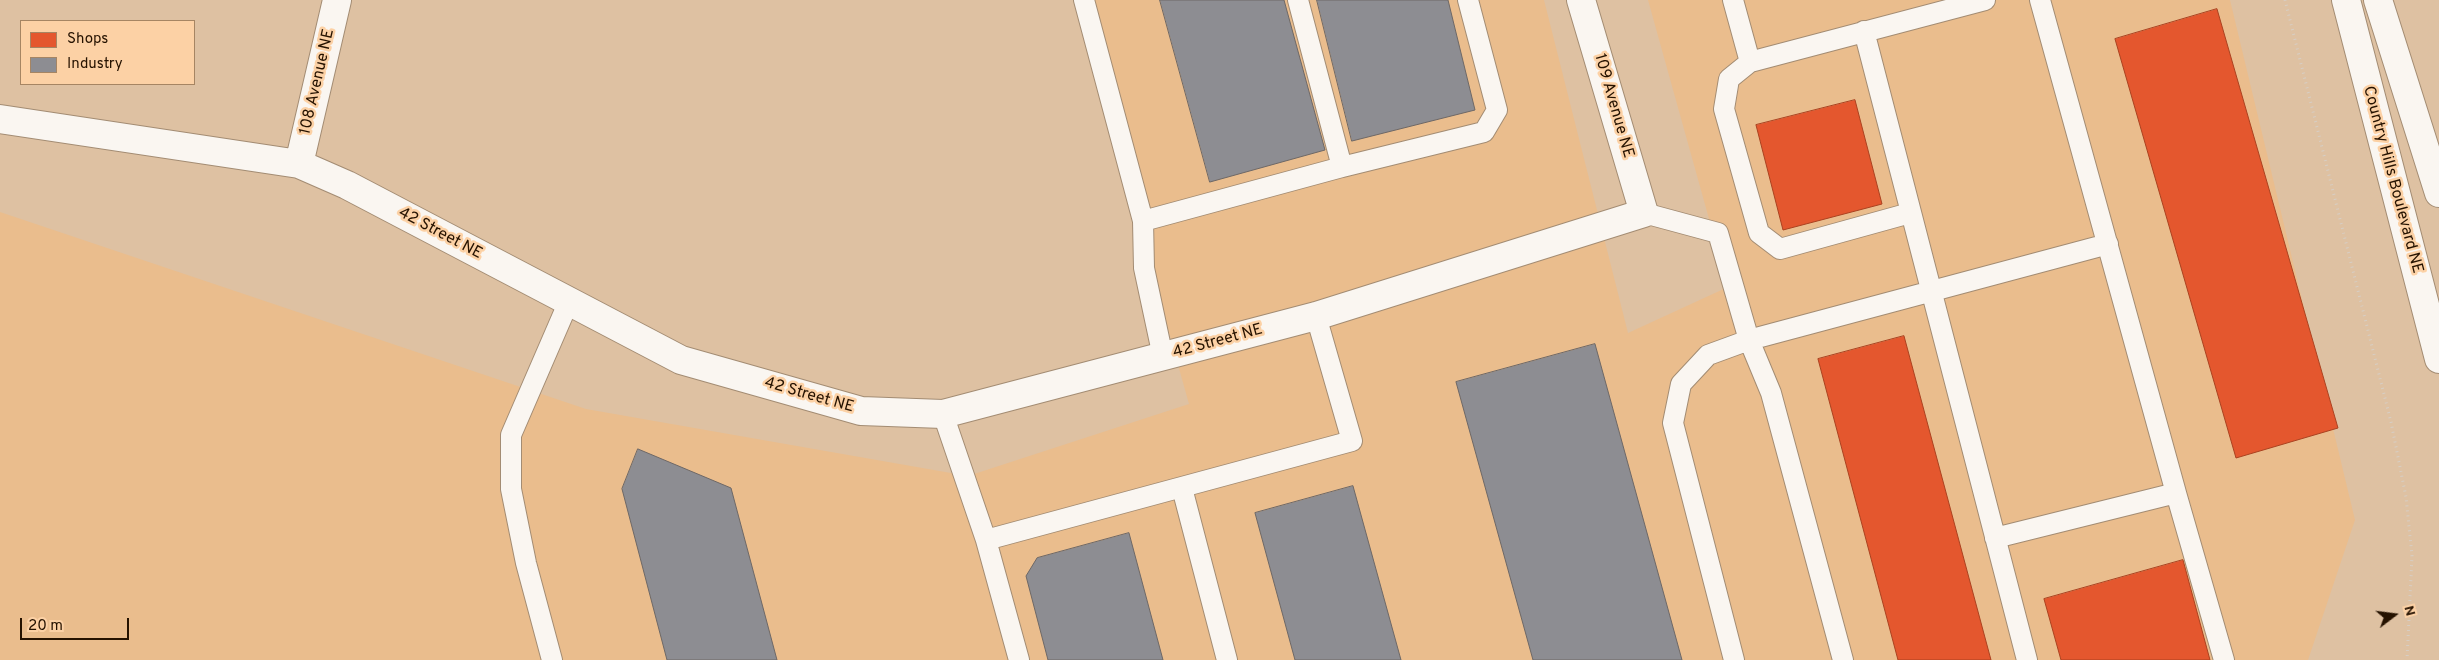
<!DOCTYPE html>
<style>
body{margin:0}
#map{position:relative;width:2439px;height:660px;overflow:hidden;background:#dec1a2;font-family:Overpass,sans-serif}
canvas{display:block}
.legend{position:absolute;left:20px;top:20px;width:175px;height:65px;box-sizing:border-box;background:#fcd1a5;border:1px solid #a68563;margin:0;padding:6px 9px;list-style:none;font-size:15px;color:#251200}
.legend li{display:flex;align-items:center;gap:10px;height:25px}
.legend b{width:25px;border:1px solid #a68563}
.north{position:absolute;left:2369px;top:590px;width:50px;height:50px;-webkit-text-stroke:4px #fcd1a5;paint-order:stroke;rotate:75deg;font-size:14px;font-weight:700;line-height:20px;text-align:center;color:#251200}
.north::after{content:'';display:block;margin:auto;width:18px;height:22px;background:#251200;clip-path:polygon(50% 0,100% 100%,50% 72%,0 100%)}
.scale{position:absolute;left:20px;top:618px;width:109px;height:22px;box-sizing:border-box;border:2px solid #251200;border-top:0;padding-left:6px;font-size:15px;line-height:18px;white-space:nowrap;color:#251200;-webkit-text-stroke:4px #fcd1a5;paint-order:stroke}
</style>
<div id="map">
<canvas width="2439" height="660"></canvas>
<ul class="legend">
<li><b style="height:14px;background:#e4572e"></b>Shops</li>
<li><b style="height:14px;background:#8d8d92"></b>Industry</li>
</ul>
<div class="north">N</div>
<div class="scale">20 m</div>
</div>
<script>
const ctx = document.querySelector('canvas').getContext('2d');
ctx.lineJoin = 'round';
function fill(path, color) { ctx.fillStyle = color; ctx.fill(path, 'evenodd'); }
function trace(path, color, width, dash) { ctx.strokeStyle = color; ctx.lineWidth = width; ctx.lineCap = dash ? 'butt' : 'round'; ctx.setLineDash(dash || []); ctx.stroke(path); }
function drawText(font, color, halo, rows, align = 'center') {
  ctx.font = font + ' Overpass,sans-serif'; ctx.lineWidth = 5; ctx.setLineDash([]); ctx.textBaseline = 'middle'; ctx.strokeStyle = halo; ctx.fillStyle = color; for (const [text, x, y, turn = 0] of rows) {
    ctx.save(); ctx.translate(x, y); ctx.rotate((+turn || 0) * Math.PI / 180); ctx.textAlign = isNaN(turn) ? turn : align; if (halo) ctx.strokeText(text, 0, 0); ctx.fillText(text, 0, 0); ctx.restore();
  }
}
const built = new Path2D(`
 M1076 0H1544L1628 333 1728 287 1648 0H2230L2355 520 2308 660H0V212L586 409 968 476 1189 404Z`);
const shops = new Path2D(`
 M2217 9 2338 428 2236 458 2115 39Z
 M1855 100 1882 204 1783 230 1756 125Z
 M1904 336 1991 660H1898L1818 359Z
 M2183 560 2210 660H2061L2044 599Z`);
const industry = new Path2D(`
 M1160 0H1284L1325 150 1210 182Z
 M1317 0H1448L1475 110 1352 141Z
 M1595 344 1682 660H1533L1456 382Z
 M638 449 731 488 777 660H667L622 489Z
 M1353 486 1401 660H1295L1255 513Z
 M1129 533 1163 660H1048L1026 576 1037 558Z`);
const path = new Path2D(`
 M2285 0 2391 422 2406 497 2412 556 2407 660`);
const lane = new Path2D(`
 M1084 0 1143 221 1144 268 1163 357
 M1298 0 1342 167
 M1733 0 1750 62 1985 0
 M1864 31 2027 660
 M1750 62 1729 79 1724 109 1759 233 1780 249 1910 213
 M1644 213 1718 233 1749 340 1708 355 1681 384 1673 423 1734 660
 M1143 221 1342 167 1484 132 1497 110 1468 0
 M943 414 986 540
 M1182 488 1227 660
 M2176 493 2224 660
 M1995 538 2176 493 2040 0
 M552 660 526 563 511 489V435L569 301
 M1019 660 986 540 1352 441 1316 316
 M1843 660 1771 393 1749 340 2108 244`);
const street = new Path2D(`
 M0 119 299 164 347 185 681 360 861 411 943 414 1316 316 1644 213 1581 0
 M299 164 337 0`);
const secondary = new Path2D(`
 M2346 0 2439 359`);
const primary = new Path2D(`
 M2378 0 2439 193`);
const streetNames = [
 ["108 Avenue NE",318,82,-77],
 ["109 Avenue NE",1613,106,74],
 ["Country Hills Boulevard NE",2392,180,75],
 ["42 Street NE",440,234,28],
 ["42 Street NE",1218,342,-15],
 ["42 Street NE",809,396,16]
];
fill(built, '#eabd8d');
fill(shops, '#e4572e');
trace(shops, '#ab4220', 1);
fill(industry, '#8d8d92');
trace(industry, '#6e6866', 1);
trace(lane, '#a38c73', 22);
trace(street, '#a38c73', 30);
trace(secondary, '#a38c73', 30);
trace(primary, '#a38c73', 30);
trace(path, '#d7cec4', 3, [1, 4]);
trace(lane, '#faf6f1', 20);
trace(street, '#faf6f1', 28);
trace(secondary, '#faf6f1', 28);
trace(primary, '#faf6f1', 28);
drawText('16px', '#251200', '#fcd1a5', streetNames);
</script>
